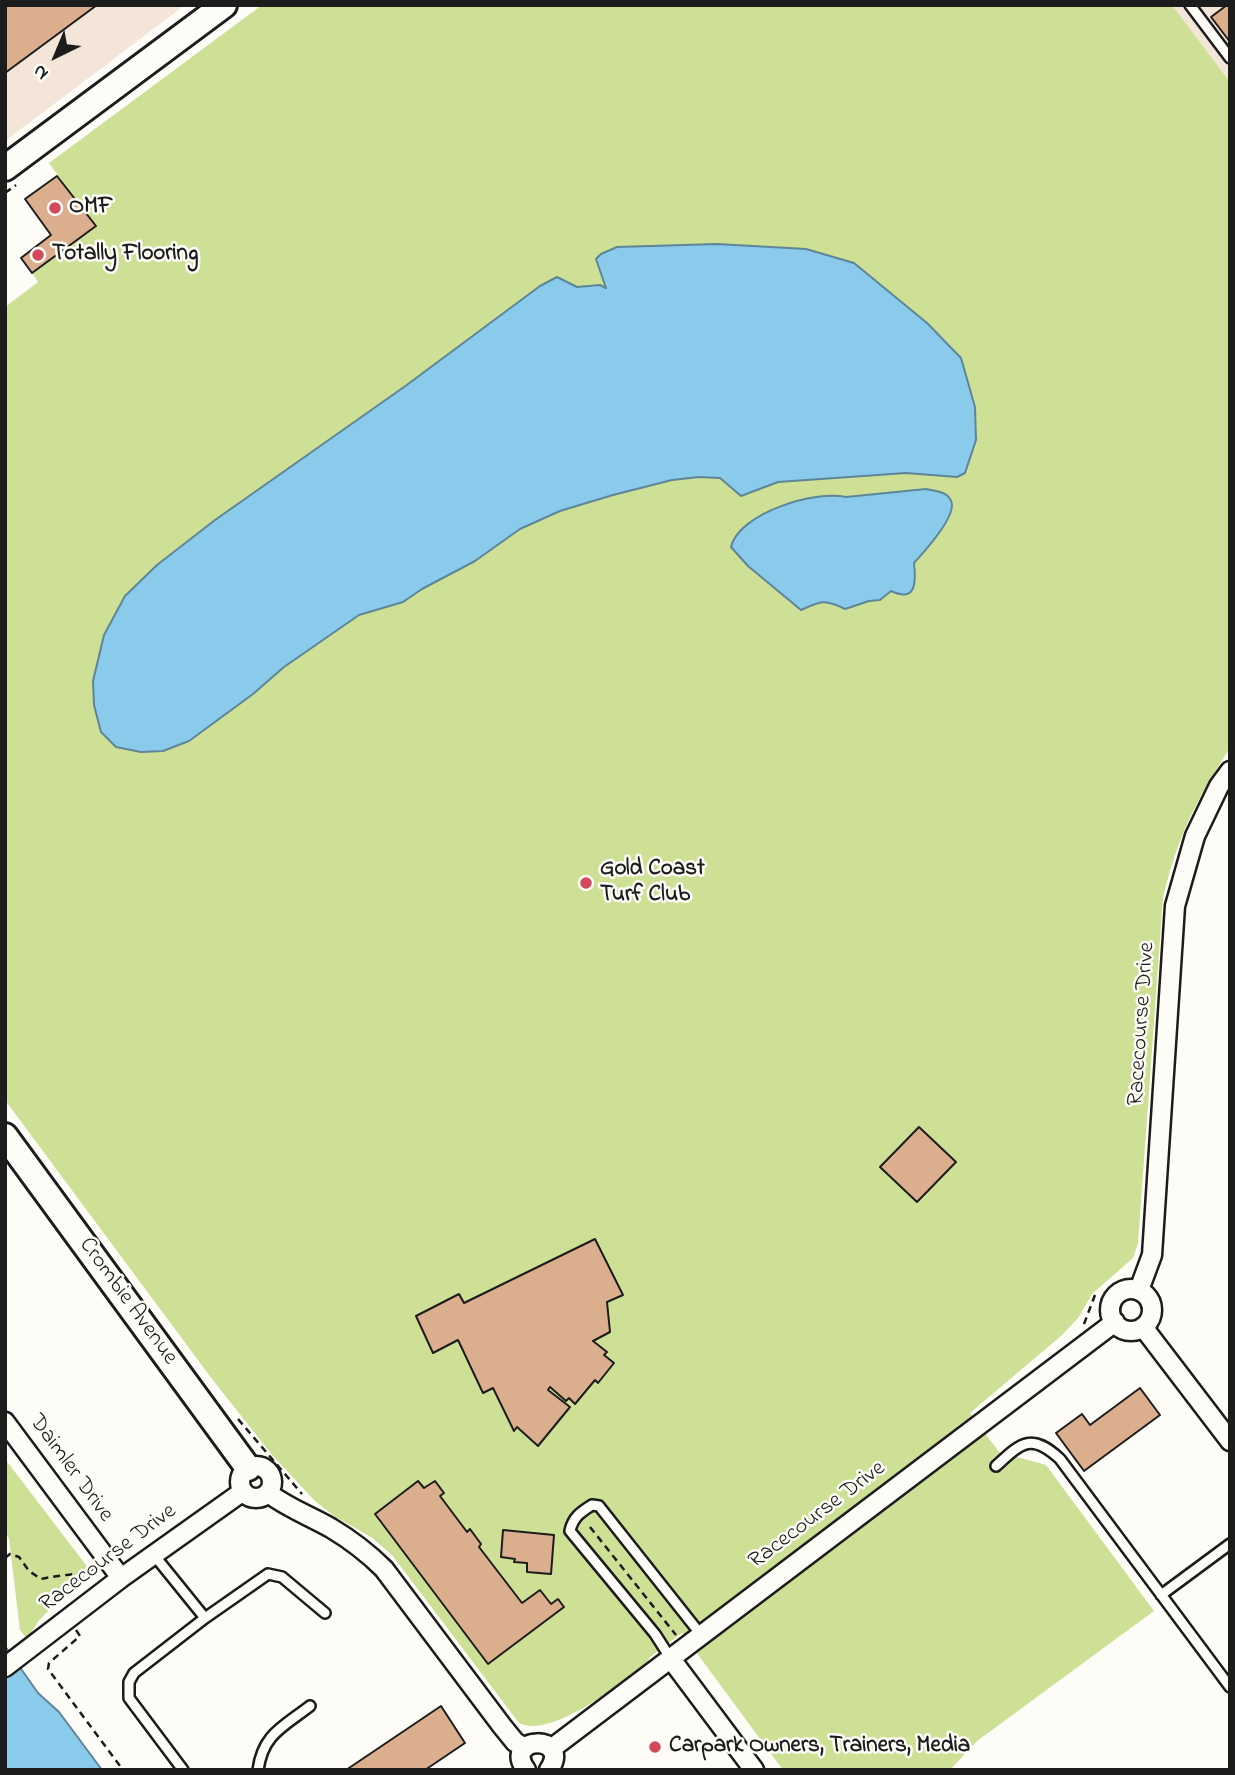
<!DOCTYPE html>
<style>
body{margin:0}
#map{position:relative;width:1235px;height:1775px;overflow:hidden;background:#fdfcf7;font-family:"Indie Flower",sans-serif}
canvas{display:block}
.frame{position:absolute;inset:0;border:7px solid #1c1c1c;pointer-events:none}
.north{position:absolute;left:21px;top:21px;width:70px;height:70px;-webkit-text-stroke:5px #fdfcf7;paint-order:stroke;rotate:223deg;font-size:19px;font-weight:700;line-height:28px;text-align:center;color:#1c1c1c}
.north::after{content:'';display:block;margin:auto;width:24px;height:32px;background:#1c1c1c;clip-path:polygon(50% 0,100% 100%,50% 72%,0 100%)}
</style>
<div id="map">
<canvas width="1235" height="1775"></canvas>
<div class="frame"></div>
<div class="north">N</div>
</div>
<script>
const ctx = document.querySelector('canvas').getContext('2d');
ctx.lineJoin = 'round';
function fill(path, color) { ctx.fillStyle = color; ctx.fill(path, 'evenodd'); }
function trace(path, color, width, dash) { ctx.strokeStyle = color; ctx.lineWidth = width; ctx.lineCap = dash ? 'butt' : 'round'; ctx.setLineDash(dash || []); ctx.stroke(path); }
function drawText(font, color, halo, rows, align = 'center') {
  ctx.font = font + ' "Indie Flower",sans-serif'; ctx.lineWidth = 5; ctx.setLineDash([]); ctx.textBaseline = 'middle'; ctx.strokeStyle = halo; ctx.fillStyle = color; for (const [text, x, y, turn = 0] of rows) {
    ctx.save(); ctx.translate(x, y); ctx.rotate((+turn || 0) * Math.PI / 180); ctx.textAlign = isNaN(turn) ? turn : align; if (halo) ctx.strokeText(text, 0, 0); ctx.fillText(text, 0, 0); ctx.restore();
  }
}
const built = new Path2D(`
 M5 5H185L5 141Z
 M1172 5H1230V82Z`);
const green = new Path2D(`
 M262 5H1172L1230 82V748C1196 800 1177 838 1163 898L1138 1243 1133 1258 1092 1294 1079 1317 1061 1336 970 1413 999 1452 1046 1465 1154 1611 977 1741 950 1770H783L682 1633 650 1657 645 1665C620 1684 551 1739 519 1723L392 1555 371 1537 334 1516 315 1501 273 1456 212 1379 5 1100V307L38 282 32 273 95 226 49 163Z
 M5 1459 86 1565C91 1588 58 1601 44 1615 37 1622 32 1631 27 1639L20 1630 9 1539 5 1531Z`);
const water = new Path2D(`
 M717 244 806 249 854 263 927 323 961 358 975 407 976 440 965 473 957 477 906 473 778 482 741 496 720 478 699 477 672 480 613 495 560 511 520 529 475 561 422 589 403 602 359 615 284 667 253 694 189 741 163 751 141 752 116 747 101 732 94 705 93 681 104 635 125 596 157 565 215 520 404 387 540 286 557 277 577 287 600 285 606 288 596 259 601 254 617 247Z
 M926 489C935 491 947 491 951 501 958 515 924 552 914 563 916 581 917 603 891 591L880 600 869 601 845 609C825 599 821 601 801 610L748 566 731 547C739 513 815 490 846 497Z
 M5 1646 38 1693 59 1712 102 1770H5Z`);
const building = new Path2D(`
 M5 5H97L5 73Z
 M1227 5H1230V42L1211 17Z
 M57 176 96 226 32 273 21 258 51 235 25 199Z
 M919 1127 956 1162 917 1202 880 1167Z
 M595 1239 623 1295 607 1302 610 1332 593 1341 607 1352 604 1355 614 1363 598 1383 595 1380 575 1404 569 1398 566 1401 550 1387 548 1390 570 1407 538 1446 517 1427 514 1431 493 1388 483 1393 458 1340 433 1353 416 1316 459 1294 464 1303Z
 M1140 1388 1160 1415 1084 1471 1056 1433 1082 1414 1090 1425Z
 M418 1481 424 1488 435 1481 444 1493 440 1496 467 1532 470 1529 481 1544 479 1547 522 1603 540 1590 551 1604 558 1599 564 1607 488 1664 375 1514Z
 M503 1530 554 1535 551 1574 527 1572V1563L514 1562 515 1559 501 1557Z
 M441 1706 465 1743 425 1770H346Z`);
const path = new Path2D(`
 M5 193 16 185
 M1084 1324 1095 1295
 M238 1419 302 1494
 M590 1527 676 1635
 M5 1558 10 1554 19 1557 29 1571 41 1579C56 1575 81 1575 93 1569
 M76 1630 80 1636 49 1663 48 1669 123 1770`);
const lane = new Path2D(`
 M1190 5 1230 58
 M996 1466C1021 1443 1031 1432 1060 1459L1230 1687
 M154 1555 205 1618 268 1574 282 1577 325 1613
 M1161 1595 1230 1544
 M671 1659 655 1634 570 1531C573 1517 581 1512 592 1505L599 1506 702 1636
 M183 1770 129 1698V1682L134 1673 205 1618
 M258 1770C263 1734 283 1727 310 1706`);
const street = new Path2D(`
 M1110 1310a21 21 0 1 1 42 0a21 21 0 1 1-42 0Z
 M1139 1290 1152 1255 1175 906 1195 836 1219 786 1230 771
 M1143 1327 1230 1441
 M5 1422 121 1578
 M240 1482a16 16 0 1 1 32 0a16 16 0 1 1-32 0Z
 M268 1493C290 1509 308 1515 331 1528 351 1540 368 1553 384 1569L502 1726 515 1742 525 1748
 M671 1659 754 1770
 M5 1667 121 1578 242 1492
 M551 1749 1115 1322
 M526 1770C501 1735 573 1734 549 1770`);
const secondary = new Path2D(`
 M5 168 224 5
 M5 1136 248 1468`);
const markers = [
 [55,208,7,"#d1495b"],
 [38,255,7,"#d1495b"],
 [586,883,7,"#d1495b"],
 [655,1747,7,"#d1495b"]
];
const poiNames = [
 ["OMF",69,208],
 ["Totally Flooring",52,255],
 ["Gold Coast",600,870],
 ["Turf Club",600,896],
 ["Carpark Owners, Trainers, Media",669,1747]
];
const streetNames = [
 ["Racecourse Drive",1143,1024,-86],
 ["Crombie Avenue",127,1302,54],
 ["Daimler Drive",70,1469,54],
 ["Racecourse Drive",818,1516,-37],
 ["Racecourse Drive",109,1559,-37]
];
fill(built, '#f3e5d7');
fill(green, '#cde095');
fill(water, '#8acbeb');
trace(water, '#5e8598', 2);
fill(building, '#dbae8d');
trace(building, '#1c1c1c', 2);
trace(lane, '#1c1c1c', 14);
trace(street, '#1c1c1c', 23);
trace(secondary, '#1c1c1c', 30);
trace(path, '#1c1c1c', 2.5, [7, 5]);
trace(lane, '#fdfcf7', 9);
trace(street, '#fdfcf7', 18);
trace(secondary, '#fdfcf7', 24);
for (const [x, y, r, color] of markers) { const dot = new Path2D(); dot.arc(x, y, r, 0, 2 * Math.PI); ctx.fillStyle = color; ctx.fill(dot); trace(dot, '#fdfcf7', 2.5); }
drawText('bold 23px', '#1c1c1c', '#fdfcf7', poiNames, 'left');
drawText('23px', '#1c1c1c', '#fdfcf7', streetNames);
</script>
